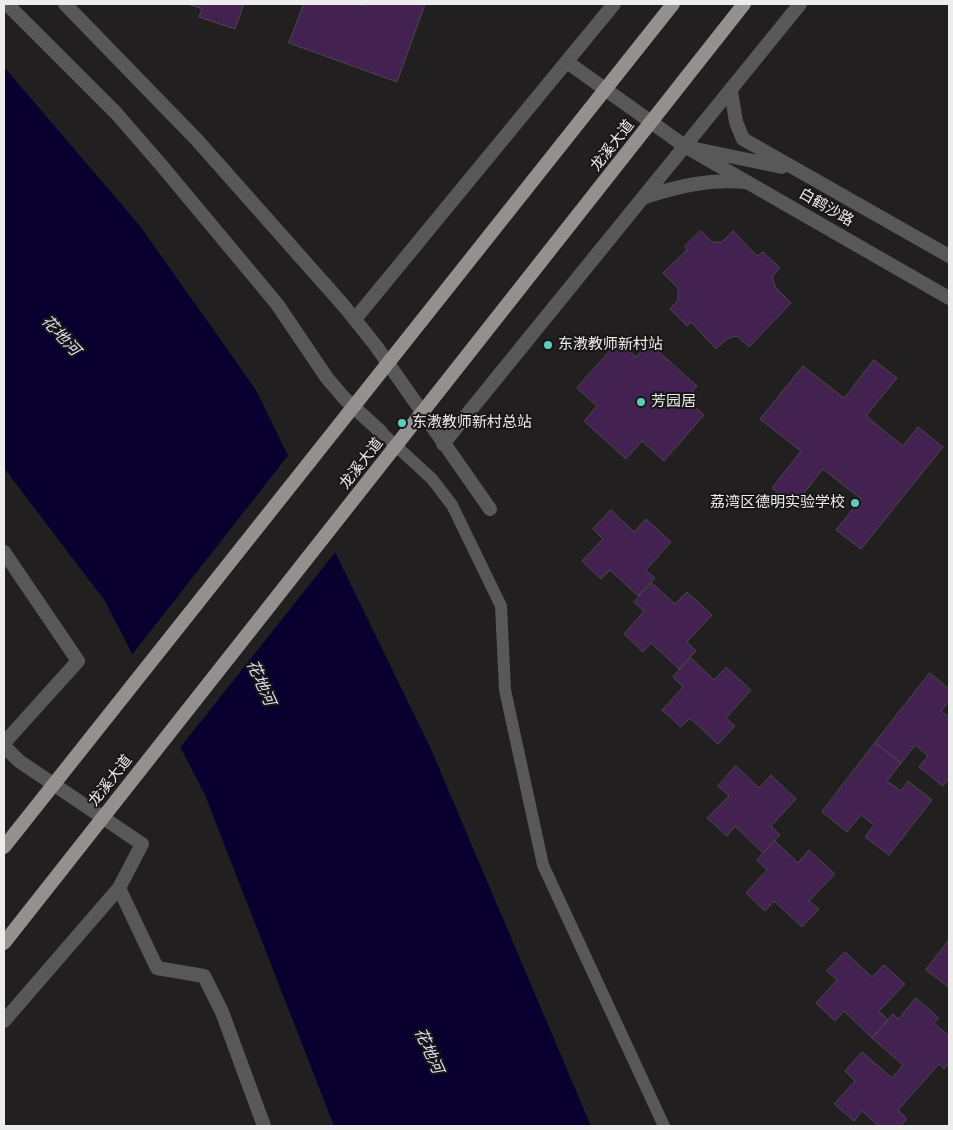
<!DOCTYPE html>
<meta charset="utf-8">
<style>
body{margin:0}
#map{position:relative;width:953px;height:1130px;overflow:hidden;background:#211f20;font-family:"DejaVu Sans",sans-serif}
canvas{display:block}
.frame{position:absolute;inset:0;border:5px solid #eeeded;pointer-events:none}
</style>
<div id="map">
<canvas width="953" height="1130"></canvas>
<div class="frame"></div>
</div>
<script>
const ctx = document.querySelector('canvas').getContext('2d');
ctx.lineJoin = 'round';
function fill(path, color) { ctx.fillStyle = color; ctx.fill(path, 'evenodd'); }
function trace(path, color, width, dash) { ctx.strokeStyle = color; ctx.lineWidth = width; ctx.lineCap = dash ? 'butt' : 'round'; ctx.setLineDash(dash || []); ctx.stroke(path); }
function drawText(font, color, halo, rows, align = 'center') {
  ctx.font = font + ' "DejaVu Sans","Noto Sans SC",sans-serif'; ctx.lineWidth = 4; ctx.setLineDash([]); ctx.textBaseline = 'middle'; ctx.strokeStyle = halo; ctx.fillStyle = color; for (const [text, x, y, turn = 0] of rows) {
    ctx.save(); ctx.translate(x, y); ctx.rotate((+turn || 0) * Math.PI / 180); ctx.textAlign = isNaN(turn) ? turn : align; if (halo) ctx.strokeText(text, 0, 0); ctx.fillText(text, 0, 0); ctx.restore();
  }
}
const water = new Path2D(`
 M4 67 140 226 256 390 430 747 591 1126H334L205 795 105 601 4 468Z`);
const pier = new Path2D(`
 M290 453 337 550 179 749 131 656Z`);
const building = new Path2D(`
 M188 4H244L235 29 199 17 202 9Z
 M304 4H358L364 6 365 4H425L397 82 289 43Z
 M701 231 712 242H722L733 231 757 256 763 252 780 268 772 277 776 288 791 303 749 347 737 336 727 339 716 349 691 322 687 326 670 309 678 300V288L663 273 687 250 685 246Z
 M618 342 636 357 649 343 697 386 686 399 704 415 664 461 642 441 626 459 584 421 597 406 577 388Z
 M874 360 897 378 866 416 903 446 918 427 943 447 861 549 836 530 861 499 823 469 794 506 772 488 801 451 760 419 803 366 844 398Z
 M611 510 634 532 646 519 671 542 646 570 655 578 638 596 610 570 601 579 582 561 603 539 593 529Z
 M652 583 675 604 687 592 712 615 687 642 696 651 679 669 651 643 643 652 624 634 644 611 634 602Z
 M691 658 714 680 726 667 751 690 726 718 735 726 718 744 690 718 681 727 662 710 683 687 673 677Z
 M930 673 949 689V701L941 711 949 717V778L943 786 919 767 928 756 915 745 901 763 875 743Z
 M875 743 901 763 887 781 901 791 908 781 932 800 889 855 865 837 874 825 861 815 847 832 822 812Z
 M736 766 759 788 771 775 796 799 771 826 780 835 763 853 735 826 727 836 707 818 729 796 718 786Z
 M775 841 798 863 809 850 835 874 809 901 819 909 802 927 774 901 765 911 746 893 767 870 757 860Z
 M949 940V987L926 970Z
 M845 952 872 977 884 965 905 984 879 1011 888 1020 872 1038 844 1011 835 1021 816 1003 837 980 827 971Z
 M916 998 939 1018 934 1023 949 1036V1063L944 1069 939 1064 898 1110 907 1119 900 1126H879L862 1111 854 1121 834 1104 855 1081 845 1071 862 1052 892 1078 903 1065 872 1038 893 1014 898 1019Z`);
const service = new Path2D(`
 M381 432 432 479 452 505 501 606 505 690 543 865 664 1126`);
const minor = new Path2D(`
 M7 4 116 113 162 166 277 304 327 378 345 399 381 432
 M65 4 197 140 344 306 376 346 490 509
 M4 552 78 661 4 743
 M4 746 19 761 142 844 119 888 4 1021
 M119 888 157 968 204 976 222 1012 264 1126`);
const tertiary = new Path2D(`
 M567 62 686 147 782 167
 M731 91 736 122 743 139 949 256
 M686 147 949 298
 M645 197C679 186 708 179 744 182
 M355 319 614 4
 M443 444 800 4`);
const primaryBridge = new Path2D(`
 M4 847 673 4
 M4 943 744 4`);
const markers = [
 [548,345,5,"#5cceba"],
 [641,402,5,"#5cceba"],
 [402,423,5,"#5cceba"],
 [855,503,5,"#5cceba"]
];
const streetNames = [
 ["龙溪大道",613,146,-52],
 ["白鹤沙路",826,208,30],
 ["龙溪大道",362,464,-52],
 ["龙溪大道",111,781,-52]
];
const poiNames = [
 ["东漖教师新村站",558,345],
 ["芳园居",651,402],
 ["东漖教师新村总站",412,423],
 ["荔湾区德明实验学校",845,503,"right"]
];
const waterNames = [
 ["花地河",60,336,47],
 ["花地河",260,683,66],
 ["花地河",428,1051,66]
];
fill(water, '#0a0030');
fill(pier, '#211f20');
fill(building, '#432151');
trace(building, '#4a494b', 1);
trace(service, '#595858', 12);
trace(minor, '#595858', 14);
trace(tertiary, '#595858', 14);
trace(primaryBridge, '#939090', 14);
for (const [x, y, r, color] of markers) { const dot = new Path2D(); dot.arc(x, y, r, 0, 2 * Math.PI); ctx.fillStyle = color; ctx.fill(dot); trace(dot, '#181617', 2); }
drawText('15px', '#eeeded', '#181617', streetNames);
drawText('15px', '#eeeded', '#181617', poiNames, 'left');
drawText('italic 16px', '#dddff0', '#181617', waterNames);
</script>
